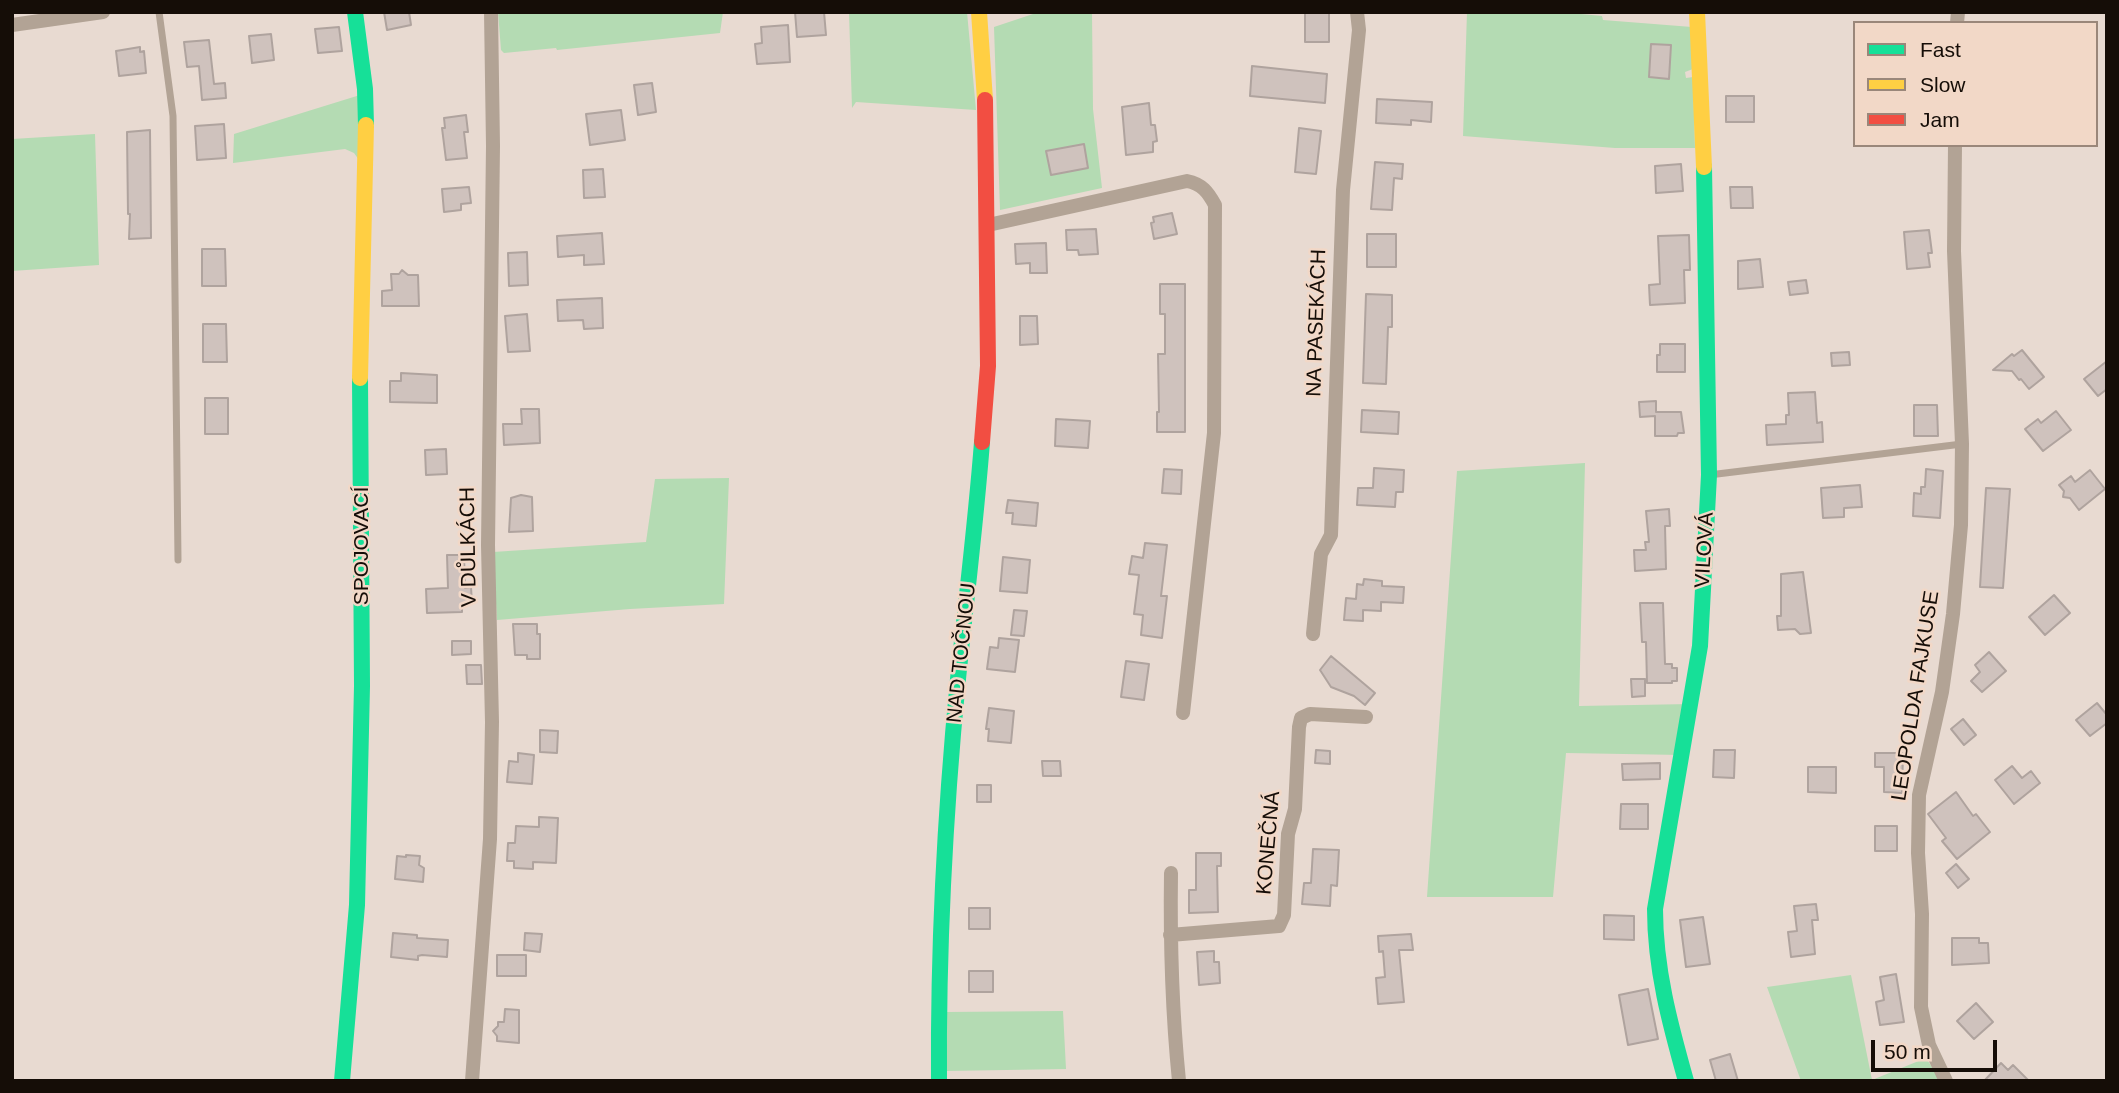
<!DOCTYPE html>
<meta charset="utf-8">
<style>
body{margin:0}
#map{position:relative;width:2119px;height:1093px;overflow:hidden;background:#e8dad1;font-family:Helvetica,sans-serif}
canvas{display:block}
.frame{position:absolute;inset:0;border:14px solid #150d07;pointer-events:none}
.legend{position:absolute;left:1853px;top:21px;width:245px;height:126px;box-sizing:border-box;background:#f2d8c7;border:2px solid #9a877a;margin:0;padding:9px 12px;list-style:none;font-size:21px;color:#150d07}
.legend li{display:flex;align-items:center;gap:14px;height:35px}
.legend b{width:35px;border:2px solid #9a877a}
.scale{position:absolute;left:1871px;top:1040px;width:126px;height:32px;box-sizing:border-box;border:4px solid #150d07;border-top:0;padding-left:9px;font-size:21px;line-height:24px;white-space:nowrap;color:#150d07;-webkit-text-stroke:5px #f2d8c7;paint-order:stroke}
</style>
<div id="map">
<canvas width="2119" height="1093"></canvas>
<div class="frame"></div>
<ul class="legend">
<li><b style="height:9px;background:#16e098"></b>Fast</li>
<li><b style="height:9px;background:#ffcf43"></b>Slow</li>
<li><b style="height:9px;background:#f24e42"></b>Jam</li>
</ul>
<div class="scale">50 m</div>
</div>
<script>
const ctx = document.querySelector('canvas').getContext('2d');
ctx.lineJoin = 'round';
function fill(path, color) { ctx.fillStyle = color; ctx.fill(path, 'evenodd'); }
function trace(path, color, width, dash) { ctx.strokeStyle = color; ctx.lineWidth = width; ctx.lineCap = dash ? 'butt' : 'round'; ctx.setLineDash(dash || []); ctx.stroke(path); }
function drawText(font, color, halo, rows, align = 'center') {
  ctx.font = font + ' Helvetica,sans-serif'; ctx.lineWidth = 5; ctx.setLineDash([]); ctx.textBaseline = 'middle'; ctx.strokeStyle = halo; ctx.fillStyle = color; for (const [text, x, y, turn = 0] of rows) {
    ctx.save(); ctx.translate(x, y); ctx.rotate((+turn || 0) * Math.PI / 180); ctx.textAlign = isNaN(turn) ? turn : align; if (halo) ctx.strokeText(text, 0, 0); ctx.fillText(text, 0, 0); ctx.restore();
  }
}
const green = new Path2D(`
 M498 12H723L720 33 557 50 556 48 504 53 501 50Z
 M849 12H967L976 110 856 102 852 108Z
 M1039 12H1092L1093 109 1102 188 1000 210 994 27Z
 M1467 12H1560L1602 16 1603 20 1692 27 1693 69 1685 72 1686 78 1693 77 1695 148H1615L1463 136Z
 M360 95 359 160 354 153 345 149 233 163 234 134Z
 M95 134 99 265 12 271V139Z
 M1585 463 1579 706 1691 704 1682 755 1566 753 1553 897H1427L1457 471Z
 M729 478 724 604 630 609 497 620 493 552 646 542 655 479Z
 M1851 975 1872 1080 1926 1058 1941 1081H1801L1767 987Z
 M1063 1011 1066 1069 946 1071V1012Z`);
const building = new Path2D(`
 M384 12H409L411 25 387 30Z
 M795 12H824L826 35 797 37Z
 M1305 12H1329V42H1305Z
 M788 25 790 62 757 64 755 44 762 43 761 27Z
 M339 27 342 51 318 53 315 29Z
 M271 34 274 60 252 63 249 36Z
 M209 40 214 84 225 83 226 98 202 100 199 66 187 67 184 42Z
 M1651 44 1671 45 1669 79 1649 77Z
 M140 47V52L144 51 146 73 119 76 116 51Z
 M1252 66 1327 74 1325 103 1250 96Z
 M652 83 656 112 638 115 634 85Z
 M1726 96H1754V122H1726Z
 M1377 99 1432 102 1431 122 1411 120V125L1376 123Z
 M1149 103 1151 125H1155L1157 141 1153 142V152L1126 155 1122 107Z
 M621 110 625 140 590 145 586 114Z
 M466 115 468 132H464L467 158 446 160 442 128H445L444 118Z
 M224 124 226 158 197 160 195 126Z
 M1299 128 1321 131 1316 174 1295 172Z
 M150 130 151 238 129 239 130 214H128L127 132Z
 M1084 144 1088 168 1051 175 1046 151Z
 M1375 162 1403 164 1402 179 1394 178 1392 210 1371 209Z
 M1681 164 1683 191 1656 193 1655 166Z
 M603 169 605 197 584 198 583 170Z
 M469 187 471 203 461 204V210L444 212 442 189Z
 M1730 187H1752L1753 208H1731Z
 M1172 213 1177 234 1154 239 1151 223 1154 222 1153 217Z
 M1096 229 1098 254 1079 255 1078 250H1067L1066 230Z
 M1929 230 1932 253H1928L1930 267 1907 269 1904 232Z
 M602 233 604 264 584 265V255L558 257 557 236Z
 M1367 234H1396V267H1367Z
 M1689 235 1690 270H1684L1685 303 1650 305 1649 285 1660 284 1658 236Z
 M1046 243 1047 273H1030V263L1016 264 1015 244Z
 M202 249H225L226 286H202Z
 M527 252 528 285 509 286 508 253Z
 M1760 259 1763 287 1738 289V261Z
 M402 270 408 275H418L419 306H382V291L392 290 391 274H399Z
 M1806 280 1808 293 1790 295 1788 282Z
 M1160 284H1185V432H1157V412H1159L1158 354H1165V314H1160Z
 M1366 294 1392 295V327H1388L1386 384 1363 383Z
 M602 298 603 328 584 329 583 320 558 321 557 300Z
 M527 314 530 351 508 352 505 316Z
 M1020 316H1037L1038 344 1020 345Z
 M203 324H226L227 362H203Z
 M1660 344H1685V372H1657V355H1660Z
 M2022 350 2044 377 2029 389 2021 379 2019 380 2012 371 1993 370 2012 354 2014 356Z
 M1849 352 1850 365 1832 366 1831 353Z
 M2107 361V389L2098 396 2084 379Z
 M401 373 437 375V403L390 402V381H401Z
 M1815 392 1817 423 1822 422 1823 442 1767 445 1766 425 1786 424V415H1789L1788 393Z
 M205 398H228V434H205Z
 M1656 401V412H1681L1684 433H1678L1677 436H1655V416L1640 417 1639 402Z
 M1914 405H1937L1938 436H1914Z
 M521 409H539L540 443 504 445 503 424H522Z
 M1362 410 1399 412 1398 434 1361 432Z
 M2056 411 2071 430 2043 451 2025 429 2038 419 2041 423Z
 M1056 419 1090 421 1088 448 1055 446Z
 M446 449 447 474 426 475 425 450Z
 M1374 468 1404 470 1403 492H1396L1395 507 1357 505 1358 488H1373Z
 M1164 469 1182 470 1181 494 1162 493Z
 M1926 469 1943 471 1940 518 1913 516 1914 493 1921 494V487H1925Z
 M2090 470 2105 489 2079 510 2070 498 2063 497 2064 491 2059 485 2071 476 2075 482Z
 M1860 485 1862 507 1844 508V517L1823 518 1821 488Z
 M1986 488 2010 489 2003 588 1980 587Z
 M521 495 532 497 533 531 509 532 511 498Z
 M1008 500 1038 503 1036 526 1012 524 1013 513H1006Z
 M1669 509 1670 526H1665L1666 569 1635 571 1634 550H1646L1645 542H1649L1646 511Z
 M1145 543 1167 545 1161 596H1167L1162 638 1141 635 1143 615 1134 614 1139 575 1129 574 1132 556 1143 558Z
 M447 555H464L465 588 471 587 472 604H462V612L427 613 426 589 448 588Z
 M1003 557 1030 560 1027 593 1000 591Z
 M1803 572 1811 633 1800 634 1795 629 1778 630 1777 616H1781V574Z
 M1364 579 1382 581V586L1404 587 1403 603 1381 602V611L1363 610V621L1344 620 1346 598 1356 599 1357 584 1363 585Z
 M2054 595 2070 613 2045 635 2029 617Z
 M1640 603H1663L1665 664H1672V668H1677V681H1672V683H1647L1646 642H1642Z
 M1014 610 1027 611 1024 636 1011 635Z
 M513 624H537V634H540V659H527V655H515Z
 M999 638 1019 640 1015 672 987 669 990 647 998 648Z
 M452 641H471V654L452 655Z
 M1989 652 2006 671 1982 692 1971 681 1980 672 1975 665Z
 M1331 656 1375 693 1365 705 1354 696 1331 687 1320 670Z
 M1126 661 1149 664 1144 700 1121 697Z
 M466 665H481L482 684H467Z
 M1631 679H1645V696L1632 697Z
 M2097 703 2107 715V723L2090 736 2076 720Z
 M989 708 1014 711 1011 743 988 741 989 729H986Z
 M1963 719 1976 735 1964 745 1951 729Z
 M540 730 558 731 557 753 540 752Z
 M1316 750 1330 751V764L1315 763Z
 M1714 750H1735L1734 778 1713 777Z
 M518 753 534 755 532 784 507 782 509 761 518 762Z
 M1875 753H1903L1902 793 1884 792V767H1875Z
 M1042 761H1060L1061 776H1043Z
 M1660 763V779L1623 780 1622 764Z
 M2012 766 2022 778 2031 771 2040 783 2014 804 1995 780Z
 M1808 767H1836V793L1808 792Z
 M977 785H991V802H977Z
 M1956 792 1973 816 1976 814 1990 832 1957 859 1942 841 1946 838 1928 814Z
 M1621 804H1648V829H1620Z
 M539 817 558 818 556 863 533 862V869L514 868V861H507L508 843H515L516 826 539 827Z
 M1875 826H1897V851H1875Z
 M1313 849 1339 850 1337 886 1331 885 1330 906 1302 904 1304 883H1311Z
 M1196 853H1221V866H1217L1218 912 1189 913V890H1196Z
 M406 855 420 856 419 865 424 868 423 882 395 879 397 856 406 857Z
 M1956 864 1969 879 1958 888 1946 873Z
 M1816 904 1818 920H1812L1815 954 1791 957 1788 932 1797 931 1794 906Z
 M969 908H990V929H969Z
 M1604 915 1634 916V940L1604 939Z
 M1703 917 1710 964 1686 967 1680 920Z
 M393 933 417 935V938L448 940 447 957 422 955 418 956V960L391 957Z
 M525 933 542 934 540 952 524 950Z
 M1411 934 1413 950H1399L1404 1002 1378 1004 1376 978 1385 977 1383 951 1379 952 1378 936Z
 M1952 938H1979V943H1988L1989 963 1952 965Z
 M1214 951V962H1219L1220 983 1199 985 1197 952Z
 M497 955H526V976H497Z
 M969 971H993V992H969Z
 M1896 974 1904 1022 1880 1025 1876 1002 1884 1000 1880 977Z
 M1648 989 1658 1039 1628 1045 1619 995Z
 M1976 1003 1993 1022 1974 1039 1957 1021Z
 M505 1009 519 1010V1043L497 1041V1036L493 1031 498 1026V1022H504Z
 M1730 1054 1738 1081H1716L1710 1060Z
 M2001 1063 2008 1070 2013 1065 2029 1081H1984Z`);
const lane = new Path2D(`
 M159 12 173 116 178 560
 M1709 475 1962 444`);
const street = new Path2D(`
 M1957 23 1958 12
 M12 25 103 12
 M988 225 1187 181C1202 184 1208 192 1215 205L1214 433 1183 713
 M1313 634 1321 554 1331 535 1343 190 1359 30 1357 12
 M1171 873C1170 943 1172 1011 1179 1081
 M1170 935 1279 926 1284 915 1288 834 1295 809 1299 727 1301 718 1310 714 1366 717
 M472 1081 490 839 492 722 488 545 493 146 491 12
 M1946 1081 1929 1045 1921 1007 1922 914 1918 853 1919 795 1942 692 1953 614 1961 525 1962 444 1954 251 1955 145`);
const fast = new Path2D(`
 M355 12 365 89 366 125
 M342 1081 357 905 362 686 360 378
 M939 1081C938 947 945 813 958 679 966 600 976 521 982 442
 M1686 1081C1670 1024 1655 969 1655 909L1700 646 1709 475 1704 167`);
const slow = new Path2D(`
 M979 12 985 100
 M1697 12 1704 167
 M360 378 366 125`);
const jam = new Path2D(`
 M982 442 988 366 985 100`);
const streetNames = [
 ["NA PASEKÁCH",1317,323,-88],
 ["SPOJOVACÍ",362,546,-90],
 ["V DŮLKÁCH",469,547,-91],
 ["VILOVÁ",1705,550,-87],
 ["NAD TOČNOU",962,653,-84],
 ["LEOPOLDA FAJKUSE",1916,696,-81],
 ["KONEČNÁ",1269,843,-85]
];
fill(green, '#b4dbb3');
fill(building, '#cfc2bd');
trace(building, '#afa39e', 2);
trace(lane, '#b2a395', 7);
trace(street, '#b2a395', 14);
trace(fast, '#16e098', 16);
trace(slow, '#ffcf43', 16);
trace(jam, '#f24e42', 16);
drawText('21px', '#150d07', '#f2d8c7', streetNames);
</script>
